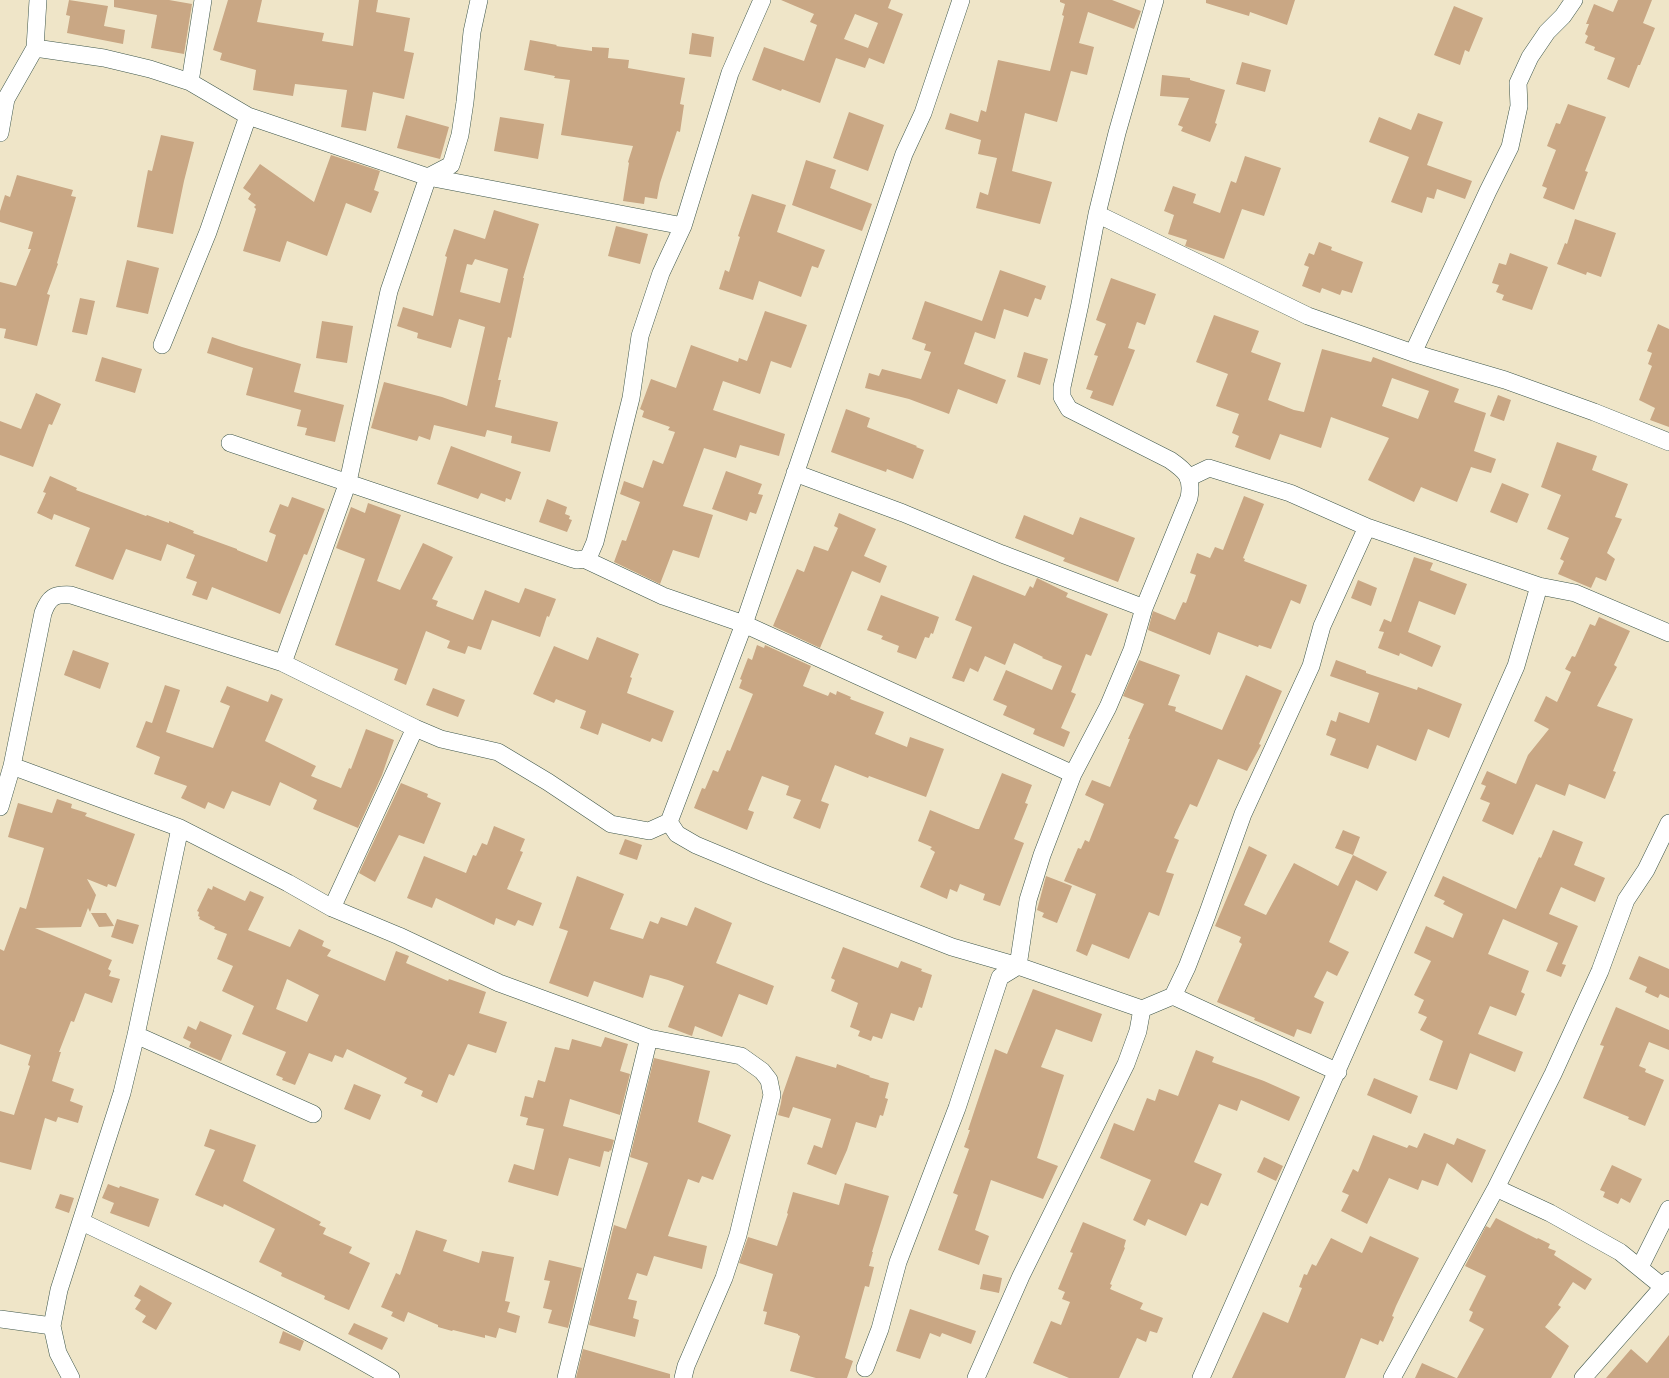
<!DOCTYPE html>
<style>
body{margin:0}
canvas{display:block;background:#efe5c8}
</style>
<canvas width="1669" height="1378"></canvas>
<script>
const ctx = document.querySelector('canvas').getContext('2d');
ctx.lineJoin = 'round';
function fill(path, color) { ctx.fillStyle = color; ctx.fill(path, 'evenodd'); }
function trace(path, color, width, dash) { ctx.strokeStyle = color; ctx.lineWidth = width; ctx.lineCap = dash ? 'butt' : 'round'; ctx.setLineDash(dash || []); ctx.stroke(path); }
const building = new Path2D(`
 M69 0 108 6 104 26 125 30 123 44 67 33 70 16 66 15Z
 M114 0H169L192 4 184 54 151 48 157 15 114 7Z
 M228 0H262L257 22 324 33 322 41 353 46 359 0H378L376 12 410 18 404 51 414 53 404 99 373 92 366 131 341 127 347 90 295 84 293 96 253 90 256 70 220 60 222 53 213 50Z
 M781 0H891L888 8 903 14 884 64 869 58 865 68 836 58 820 103 782 89 781 91 752 80 764 47 804 61 817 25 810 22 814 14ZM855 14 878 23 868 48 844 39Z
 M1060 0H1112L1141 11 1134 29 1088 12 1079 43 1094 47 1087 75 1071 71 1057 122 1025 113 1012 171 1052 182 1040 224 976 208 980 192 988 195 997 158 978 154 981 140 945 129 950 113 978 122 981 110 986 112 998 60 1050 71 1064 16 1062 15 1065 4 1060 2Z
 M1206 0H1295L1287 25 1250 12 1249 16 1206 3Z
 M1618 0H1652L1643 23 1655 28 1640 65H1638L1629 88 1607 79 1615 58 1594 50 1595 47 1585 43 1588 36 1585 34 1589 24H1586L1594 4 1613 12Z
 M1454 6 1483 18 1469 52 1465 50 1460 65 1434 55Z
 M692 33 714 37 711 57 689 54Z
 M530 40 557 45 556 46 592 51V47L609 48 608 58 629 60 628 68 685 78 680 104 684 105 680 132 677 131 660 183 657 199 645 197 644 204 623 201 629 163 628 162 633 146 561 135 570 80 554 78 555 76 524 70Z
 M1242 62 1271 70 1265 92 1236 84Z
 M1162 75 1190 78V80L1225 90 1215 123 1217 124 1210 142 1181 131 1183 127 1178 125 1189 98 1160 96Z
 M1568 104 1606 117 1585 171 1588 172 1574 210 1543 198 1547 188 1542 186 1556 150 1547 146 1556 123 1560 124Z
 M849 112 884 125 868 171 833 158Z
 M1418 113 1443 122 1427 165 1472 181 1465 199 1437 189 1434 199 1427 197 1422 213 1391 202 1409 157 1369 142 1379 117 1411 130Z
 M406 115 449 127 440 159 397 148Z
 M500 117 544 124 538 159 494 151Z
 M161 135 194 142 184 181 173 234 137 227 148 170 152 171Z
 M331 155 380 171 374 190 379 192 371 213 346 203 327 256 287 241 280 262 243 251 256 209 254 207 256 205 248 199 251 194 243 188 260 164 314 202Z
 M1245 156 1281 168 1264 216 1242 209 1224 259 1185 246 1187 240 1168 234 1174 215 1164 211 1173 186 1196 194 1193 203 1220 213 1231 181 1236 183Z
 M806 160 836 170 830 188 872 204 862 231 792 205Z
 M17 175 73 190 71 196 76 197 57 263 58 264 47 294 50 295 37 346 4 338 6 329 0 328V282L16 286 31 249H28L33 232 0 222V211L5 195 10 197Z
 M752 194 786 205 777 232 825 250 818 268 812 266 801 297 759 281 753 300 719 289 725 270 729 272 740 237 738 236Z
 M494 210 539 224 523 278H524L511 338 508 337 498 380H501L495 407 558 422 550 452 511 443 512 436 487 430 485 437 434 425 430 440 419 436 417 441 371 428 384 382 442 397 467 406 485 327 459 319 451 348 417 338 418 333 397 326 403 307 433 316 447 257 445 256 454 229 485 239ZM475 259 508 269 500 303 460 292 467 264 472 265Z
 M1575 219 1616 233 1601 277 1587 272 1586 275 1557 264 1565 243 1567 244Z
 M616 226 648 234 640 264 608 256Z
 M1319 242 1332 247 1331 250 1363 262 1352 293 1342 290 1340 295 1322 288 1320 293 1302 286 1309 267 1304 265 1309 253 1314 255Z
 M1510 253 1548 267 1532 310 1502 300 1504 295 1496 292 1499 285 1492 283 1499 263 1506 265Z
 M127 260 159 268 148 314 116 307Z
 M1000 270 1046 286 1041 300 1035 298 1028 317 1004 309 995 339 975 332 964 364 1006 380 997 404 958 389 949 414 909 399 865 388 869 373 879 376 882 369 921 379 931 352 924 350 926 344 912 339 925 301 982 321Z
 M1111 278 1156 294 1145 325 1137 322 1128 348 1135 350 1113 406 1090 398 1093 391 1086 389 1098 356 1094 355 1106 324 1096 320Z
 M80 298 95 301 87 335 72 332Z
 M765 311 807 325 791 368 771 361 760 394 723 381 713 410 785 434 779 456 740 445 736 458 704 448 683 506 713 515 699 558 673 550 660 584 614 562 622 540 626 541 640 502 620 494 624 481 643 488 653 460 663 464 675 432 668 430 670 427 642 417 644 411 640 409 651 379 676 388 691 345 738 362 739 358 747 361Z
 M1214 315 1259 331 1251 352 1281 363 1268 400 1294 410 1304 412 1322 349 1371 362 1373 357 1459 389 1454 402 1486 413 1474 451 1496 459 1491 473 1471 467 1457 502 1421 487 1414 502 1368 480 1389 438 1331 417 1321 448 1280 434 1270 460 1235 447 1239 436 1232 433 1239 414 1216 406 1228 374 1196 362ZM1392 378 1429 391 1418 419 1382 406Z
 M322 321 353 326 347 363 316 358Z
 M1658 324 1669 329V427L1650 420 1655 408 1639 400 1652 366 1648 364 1652 353 1647 351Z
 M212 337 242 347 301 364 294 392 344 405 335 442 305 435 307 428 297 426 301 410 246 395 253 368 207 353Z
 M1024 352 1048 359 1040 385 1017 377Z
 M102 357 142 369 135 393 95 381Z
 M36 393 61 404 52 425 49 424 33 467 0 455V421L21 429Z
 M1498 395 1511 400 1504 421 1490 416Z
 M846 409 870 418 867 427 917 446 916 447 924 450 913 479 887 469 886 472 831 452Z
 M1557 442 1597 456 1592 470 1628 484 1615 517 1622 519 1607 553 1615 559 1606 581 1596 577 1591 588 1558 574 1564 561 1560 559 1569 538 1547 529 1561 495 1541 487Z
 M451 446 521 472 511 500 506 498 505 502 481 493 478 499 437 484Z
 M726 471 762 484 758 494 763 495 756 514 750 512 747 521 712 509Z
 M50 476 77 488 76 490 146 516 147 515 169 523V521L194 531 193 533 237 549V550L267 562 276 535 269 532 280 504 288 507 292 497 325 509 307 555 304 554 280 614 212 587 207 600 192 595 197 582 186 578 195 555 167 544 161 561 126 549 113 580 75 566 90 528 54 514 52 520 37 513 46 493 43 492Z
 M1502 483 1529 494 1517 523 1490 512Z
 M1244 496 1264 504 1243 558 1245 559 1244 561 1307 585 1300 604 1291 600 1271 649 1259 645 1258 647 1218 632 1210 655 1148 630 1153 611 1175 620 1183 602 1186 603 1196 575 1190 573 1197 553 1210 558 1215 547 1223 550Z
 M547 499 567 507 565 514 570 516 569 519 572 520 567 532 539 522Z
 M368 503 401 515 377 581 400 590 423 543 453 557 432 599 438 601 436 606 473 620 485 590 519 603 525 588 556 599 549 617 547 616 540 637 492 620 481 650 468 646 465 654 447 648 450 641 426 631 406 685 394 680 398 669 335 645 365 559 336 548 351 507 365 513Z
 M839 513 876 529 864 556 887 566 880 583 852 571 820 648 773 626 797 569 804 572 814 546 828 551 838 528 834 526Z
 M1024 515 1073 535 1080 517 1135 538 1118 582 1063 561 1065 558 1015 538Z
 M1414 557 1433 563 1430 570 1467 584 1455 615 1419 601 1408 632 1441 646 1432 667 1400 653 1399 656 1378 648 1384 632 1379 631 1384 619 1391 622Z
 M973 575 1025 596 1030 586 1033 588 1037 578 1068 593 1066 597 1108 614 1091 656 1086 654 1071 692 1076 694 1061 728 1070 732 1064 747 1033 734 1035 729 1003 715 1007 706 993 700 1006 670 1052 690 1062 666 1042 658 1043 657 1014 643 1005 665 985 656 978 672 970 668 964 682 952 678 972 627 955 620Z
 M1358 580 1377 588 1371 606 1351 598Z
 M881 595 939 617 933 634 931 633 929 638 925 637 916 659 897 652 899 646 881 639 883 636 867 630Z
 M1599 617 1630 631 1614 665 1617 667 1597 706 1633 719 1613 771 1616 772 1605 799 1569 784 1565 796 1536 784 1513 835 1482 821 1490 803 1480 799 1486 786 1481 784 1487 771 1516 784 1528 755 1549 729 1534 721 1546 696 1557 702 1571 672 1565 669 1572 656 1575 657 1590 624 1595 626Z
 M597 637 639 654 630 677 632 678 627 693 674 711 662 742 652 738 650 742 602 723 598 735 580 728 586 711 556 699 554 703 533 694 554 646 588 660Z
 M757 645 764 648 765 645 811 666 803 686 828 696 830 692 836 695 837 691 851 697 850 699 884 712 875 734 907 747 910 737 944 749 926 797 869 776 868 778 835 765 821 801 829 804 820 829 793 818 801 800 786 795 789 786 762 776 748 810 754 812 747 830 694 808 702 788 705 789 713 770 718 772 727 750 730 751 753 694 739 688 742 680 740 679 748 658 752 660Z
 M73 650 109 663 100 689 64 675Z
 M1139 660 1180 675 1168 705 1176 707 1175 711 1222 730 1246 675 1282 691 1259 744 1261 745 1247 771 1218 759 1197 807 1190 804 1174 838 1179 840 1166 872 1174 874 1159 916 1149 912 1129 959 1092 944 1087 956 1076 951 1096 894 1064 881 1078 848 1081 849 1085 840 1089 842 1104 804 1085 795 1092 780 1110 787 1130 739H1128L1144 704 1123 696Z
 M1336 660 1366 671V673L1417 690 1418 687 1462 704 1449 738 1428 729 1416 761 1377 745 1368 769 1330 755 1336 739 1326 735 1331 720 1336 722 1339 712 1369 723 1379 693 1330 676Z
 M165 685 180 690 166 732 213 748 230 706 220 702 227 686 268 702 271 694 283 699 265 741 316 766 311 776 341 788 349 768 351 769 366 729 394 740 382 775 358 828 313 809 317 800 280 782 270 806 232 791 224 809 208 802 205 809 181 798 187 786 154 774 160 757 136 747 146 721 152 723Z
 M433 688 465 700 458 717 426 705Z
 M1002 773 1032 785 1025 803 1028 804 1014 839 1024 843 1000 906 983 900 985 894 960 884 957 892 950 889 947 899 920 887 935 852 930 849 932 847 918 841 930 810 976 829H979Z
 M401 783 428 794 427 797 441 803 424 844 399 835 375 882 359 873Z
 M57 799 72 804 71 808 87 813 85 816 135 834 116 887 108 884 107 887 87 879 96 895 90 912 88 908 81 927 35 928 112 960 108 969 111 971 109 976 120 979 112 1003 85 993 74 1022 71 1021 59 1052H61L52 1081 74 1089 70 1101 83 1106 78 1123 58 1117 56 1122 45 1118 31 1170 0 1162V1111L14 1115 30 1066 28 1065 31 1055 0 1044V949L4 951 20 907 26 909 44 848 8 837 18 803 52 813Z
 M494 826 525 839 520 851 523 852 507 889 542 903 533 926 518 920 515 926 496 918 494 925 436 898 432 908 407 898 424 856 466 873 473 855 476 856 482 843 487 845Z
 M1343 830 1360 837 1353 855 1335 848Z
 M1553 830 1583 842 1574 865 1605 878 1595 902 1561 887 1560 889 1549 914 1578 926 1562 964 1566 965 1561 977 1546 971 1558 943 1503 919 1488 954 1529 971 1521 992 1525 994 1516 1016 1490 1006 1478 1034 1523 1052 1515 1072 1470 1053 1457 1090 1429 1080 1443 1041 1420 1030 1427 1017 1418 1013 1424 1000 1414 995 1431 961 1414 953 1426 926 1453 938 1463 914 1443 904 1445 901 1434 896 1443 876 1516 909 1539 857 1541 858Z
 M625 839 642 845 637 860 619 854Z
 M1249 846 1267 855 1244 905 1266 915 1294 863 1338 886 1353 855 1387 872 1377 891 1356 880 1329 942 1349 952 1337 976 1327 971 1314 997 1324 1002 1311 1034 1297 1029 1294 1037 1254 1020 1255 1018 1217 1002 1242 944 1239 942 1241 937 1215 926Z
 M577 876 624 894 610 929 643 939 650 921 658 924 661 917 687 926 695 907 732 923 716 963 774 986 767 1005 739 994 722 1037 695 1026 692 1036 668 1027 684 986 668 980 650 975 643 998 594 981 588 997 549 983 568 931 559 928Z
 M1046 876 1072 886 1057 923 1042 917 1044 913 1037 910Z
 M213 886 245 901 250 891 264 897 248 930 290 947 299 929 324 941 322 946 331 950 327 956 385 981 396 951 409 956 406 963 448 981 449 979 486 992 479 1013 507 1022 496 1053 468 1044 454 1076 449 1074 437 1103 421 1096 423 1091 404 1083 407 1078 347 1049 343 1058 335 1055 332 1062 309 1053 295 1085 282 1080 283 1078 276 1075 286 1052 242 1034 254 1006 222 991 233 966 217 959 227 934 214 929 215 927 199 919 200 917 198 916 199 912 197 911 208 888 212 890ZM287 979 319 995 307 1022 276 1009Z
 M91 913H106L114 926 99 927Z
 M117 919 139 925 133 944 111 937Z
 M843 947 898 968 901 961 922 969 921 971 932 975 922 1008 919 1007 914 1021 891 1013 882 1039 873 1036 871 1041 858 1036 860 1031 850 1027 858 1003 831 991 835 980 831 978Z
 M1639 956 1669 969V998L1660 994 1658 998 1645 992 1647 987 1629 979Z
 M1033 989 1102 1014 1092 1042 1056 1029 1041 1067 1064 1075 1037 1158 1058 1166 1043 1199 991 1180 975 1230 989 1236 979 1265 938 1250 958 1195 953 1193 969 1149 964 1147 970 1130H968L995 1049 1007 1054Z
 M1616 1007 1669 1030V1050L1649 1042 1639 1066 1646 1069 1645 1072 1664 1080 1645 1126 1628 1119 1629 1117 1583 1098 1604 1046 1600 1045Z
 M200 1021 232 1035 221 1061 189 1047 191 1042 183 1038 188 1026 196 1030Z
 M605 1037 628 1044 620 1071 630 1074 620 1115 570 1099 563 1126 614 1140 611 1151 610 1150 609 1152 604 1151 600 1167 569 1158 558 1196 508 1182 514 1164 534 1170 544 1129 526 1125 528 1118 520 1116 525 1096 533 1098 538 1080 545 1082 555 1047 569 1050 572 1039 601 1047Z
 M1196 1050 1214 1057 1212 1062 1264 1081 1300 1097 1289 1121 1241 1100 1237 1111 1219 1104 1194 1162 1222 1174 1208 1206 1201 1203 1186 1236 1148 1219 1145 1226 1133 1220 1151 1180 1100 1158 1114 1123 1134 1131 1147 1098 1155 1101 1159 1089 1178 1096Z
 M796 1056 836 1068 837 1064 870 1076 869 1077 889 1083 885 1098 888 1099 883 1116 880 1115 876 1128 856 1122 847 1150 836 1175 807 1164 814 1145 822 1148 831 1119 793 1107 789 1118 778 1115 781 1103 782 1096Z
 M654 1058 710 1071 698 1122 731 1135 713 1180 702 1176 699 1183 688 1179 668 1236 707 1246 702 1269 654 1256 647 1276 637 1273 628 1299 637 1301 633 1318 639 1320 635 1337 589 1325 614 1225 626 1229 648 1163 630 1157Z
 M1374 1078 1418 1096 1411 1114 1367 1095Z
 M354 1084 381 1095 370 1120 344 1109Z
 M210 1129 256 1145 243 1181 321 1222 319 1225 326 1228 323 1234 352 1247 349 1253 370 1263 349 1310 324 1299 325 1296 281 1276 282 1273 259 1262 275 1229 224 1204 223 1207 195 1195 215 1150 204 1146Z
 M1424 1133 1454 1145 1457 1138 1486 1150 1472 1183 1447 1163 1438 1186 1422 1180 1418 1190 1389 1178 1367 1224 1341 1211 1349 1195 1342 1192 1353 1169 1358 1172 1373 1135 1407 1148 1409 1145 1417 1148Z
 M1264 1157 1283 1166 1276 1181 1257 1172Z
 M1612 1165 1642 1179 1630 1203 1621 1198 1618 1204 1603 1197 1605 1192 1600 1190Z
 M845 1183 889 1196 872 1252H873L869 1266 874 1267 869 1287 865 1286 845 1358 853 1361 847 1378H816L790 1371 800 1336 798 1335V1334L764 1324 767 1312 763 1311 773 1274 739 1263 748 1237 777 1246 788 1214 787 1213 793 1192 839 1205Z
 M108 1184 119 1188 120 1186 159 1199 149 1227 110 1213 114 1203 102 1198Z
 M60 1194 74 1198 69 1213 55 1208Z
 M1496 1218 1537 1239 1538 1238 1550 1244 1548 1248 1556 1251 1554 1255 1592 1279 1585 1290 1573 1282 1558 1305 1561 1307 1545 1327 1569 1346 1551 1378H1457L1484 1329 1469 1321 1473 1312 1469 1310 1486 1276 1465 1266 1486 1226 1490 1228Z
 M1083 1222 1126 1240 1124 1247 1125 1248 1110 1284 1112 1285 1110 1289 1143 1303 1140 1309 1163 1318 1157 1333 1150 1331 1146 1342 1137 1338 1119 1378H1069L1033 1363 1051 1321 1061 1325 1070 1302 1062 1299 1065 1292 1058 1289 1073 1253 1070 1252Z
 M416 1230 447 1240 443 1251 479 1263 482 1251 514 1257 505 1301 510 1302 507 1312 520 1316 516 1333 499 1328 496 1338 485 1335V1338L453 1330 452 1331 438 1327V1325L408 1312 404 1322 391 1316 393 1312 381 1307 396 1273 400 1275Z
 M1370 1236 1419 1258 1396 1306 1392 1316 1394 1317 1383 1342 1380 1340 1378 1345 1361 1338 1345 1378H1232L1263 1312 1288 1323 1302 1288 1299 1287 1304 1274 1307 1275 1312 1264 1316 1266 1331 1238 1362 1253Z
 M549 1260 582 1268 568 1328 548 1323 552 1310 543 1308 550 1281 544 1280Z
 M983 1274 1002 1278 999 1293 980 1289Z
 M140 1285 172 1303 156 1330 142 1322 146 1316 135 1309 141 1300 134 1296Z
 M910 1309 976 1331 971 1344 942 1333 940 1337 930 1333 920 1359 896 1351Z
 M354 1323 388 1338 382 1350 348 1334Z
 M283 1331 304 1341 300 1351 279 1343Z
 M1669 1335V1378H1606L1631 1349 1647 1363Z
 M583 1349 670 1374V1378H576Z
 M1422 1363 1456 1378H1415Z`);
const minor = new Path2D(`
 M35 48 104 58 150 69 190 82 248 116 428 177 683 226
 M190 82 203 0
 M0 133 6 99 35 48 38 0
 M1097 214 1308 316 1413 353 1505 380 1594 412 1669 442
 M162 345 208 232 248 116
 M1413 353 1488 191 1510 147 1519 106 1518 83 1530 57 1547 32 1563 16 1574 0
 M230 443 570 558 577 560 584 559 663 596 744 624 1073 774
 M795 473 903 513 1002 554 1144 608
 M1188 478 1209 468 1290 493 1367 527 1539 586 1575 593 1669 633
 M584 559 589 556 595 542 631 398 640 336 661 273 683 226 730 73 762 0
 M415 728 283 663 348 482 389 291 428 177 451 165 460 135 465 102 472 32 479 0
 M12 766 180 828 288 883 332 908 399 936 499 983 649 1038 741 1056 762 1071 769 1080 772 1095 738 1235 724 1278 686 1366 683 1378
 M0 807 12 766 43 613C49 597 54 594 71 595L283 663
 M669 822 677 834 696 845 768 875 952 947 1018 966 1142 1009 1173 996 1187 967 1207 915 1243 814 1311 666 1322 626 1367 527
 M332 908 415 728 441 739 498 752 548 782 611 824 649 831 669 822 744 624 904 154 923 113 961 0
 M1173 996 1338 1072
 M136 1035 313 1114
 M1496 1188 1550 1213 1620 1252 1663 1287
 M82 1222C186 1272 292 1319 391 1378
 M1640 1267 1669 1209
 M0 1319 52 1326
 M865 1368 880 1329 898 1262 957 1108 1000 977 1018 966 1028 900 1042 855 1073 774 1108 707 1132 650 1144 608 1189 498C1193 477 1186 471 1170 460L1069 409 1062 397V387L1080 304 1097 214 1117 133 1155 0
 M71 1378 58 1353 52 1326 59 1290 122 1093 136 1035 180 828
 M566 1378 649 1038
 M976 1378 1021 1276 1126 1064 1138 1031 1142 1009
 M1201 1378 1516 666 1539 586
 M1392 1378 1496 1188 1553 1074 1600 971 1626 900 1646 870 1669 823
 M1583 1378 1669 1280`);
fill(building, '#c9a784');
trace(minor, '#3e564a', 18);
trace(minor, '#fff', 17);
</script>
